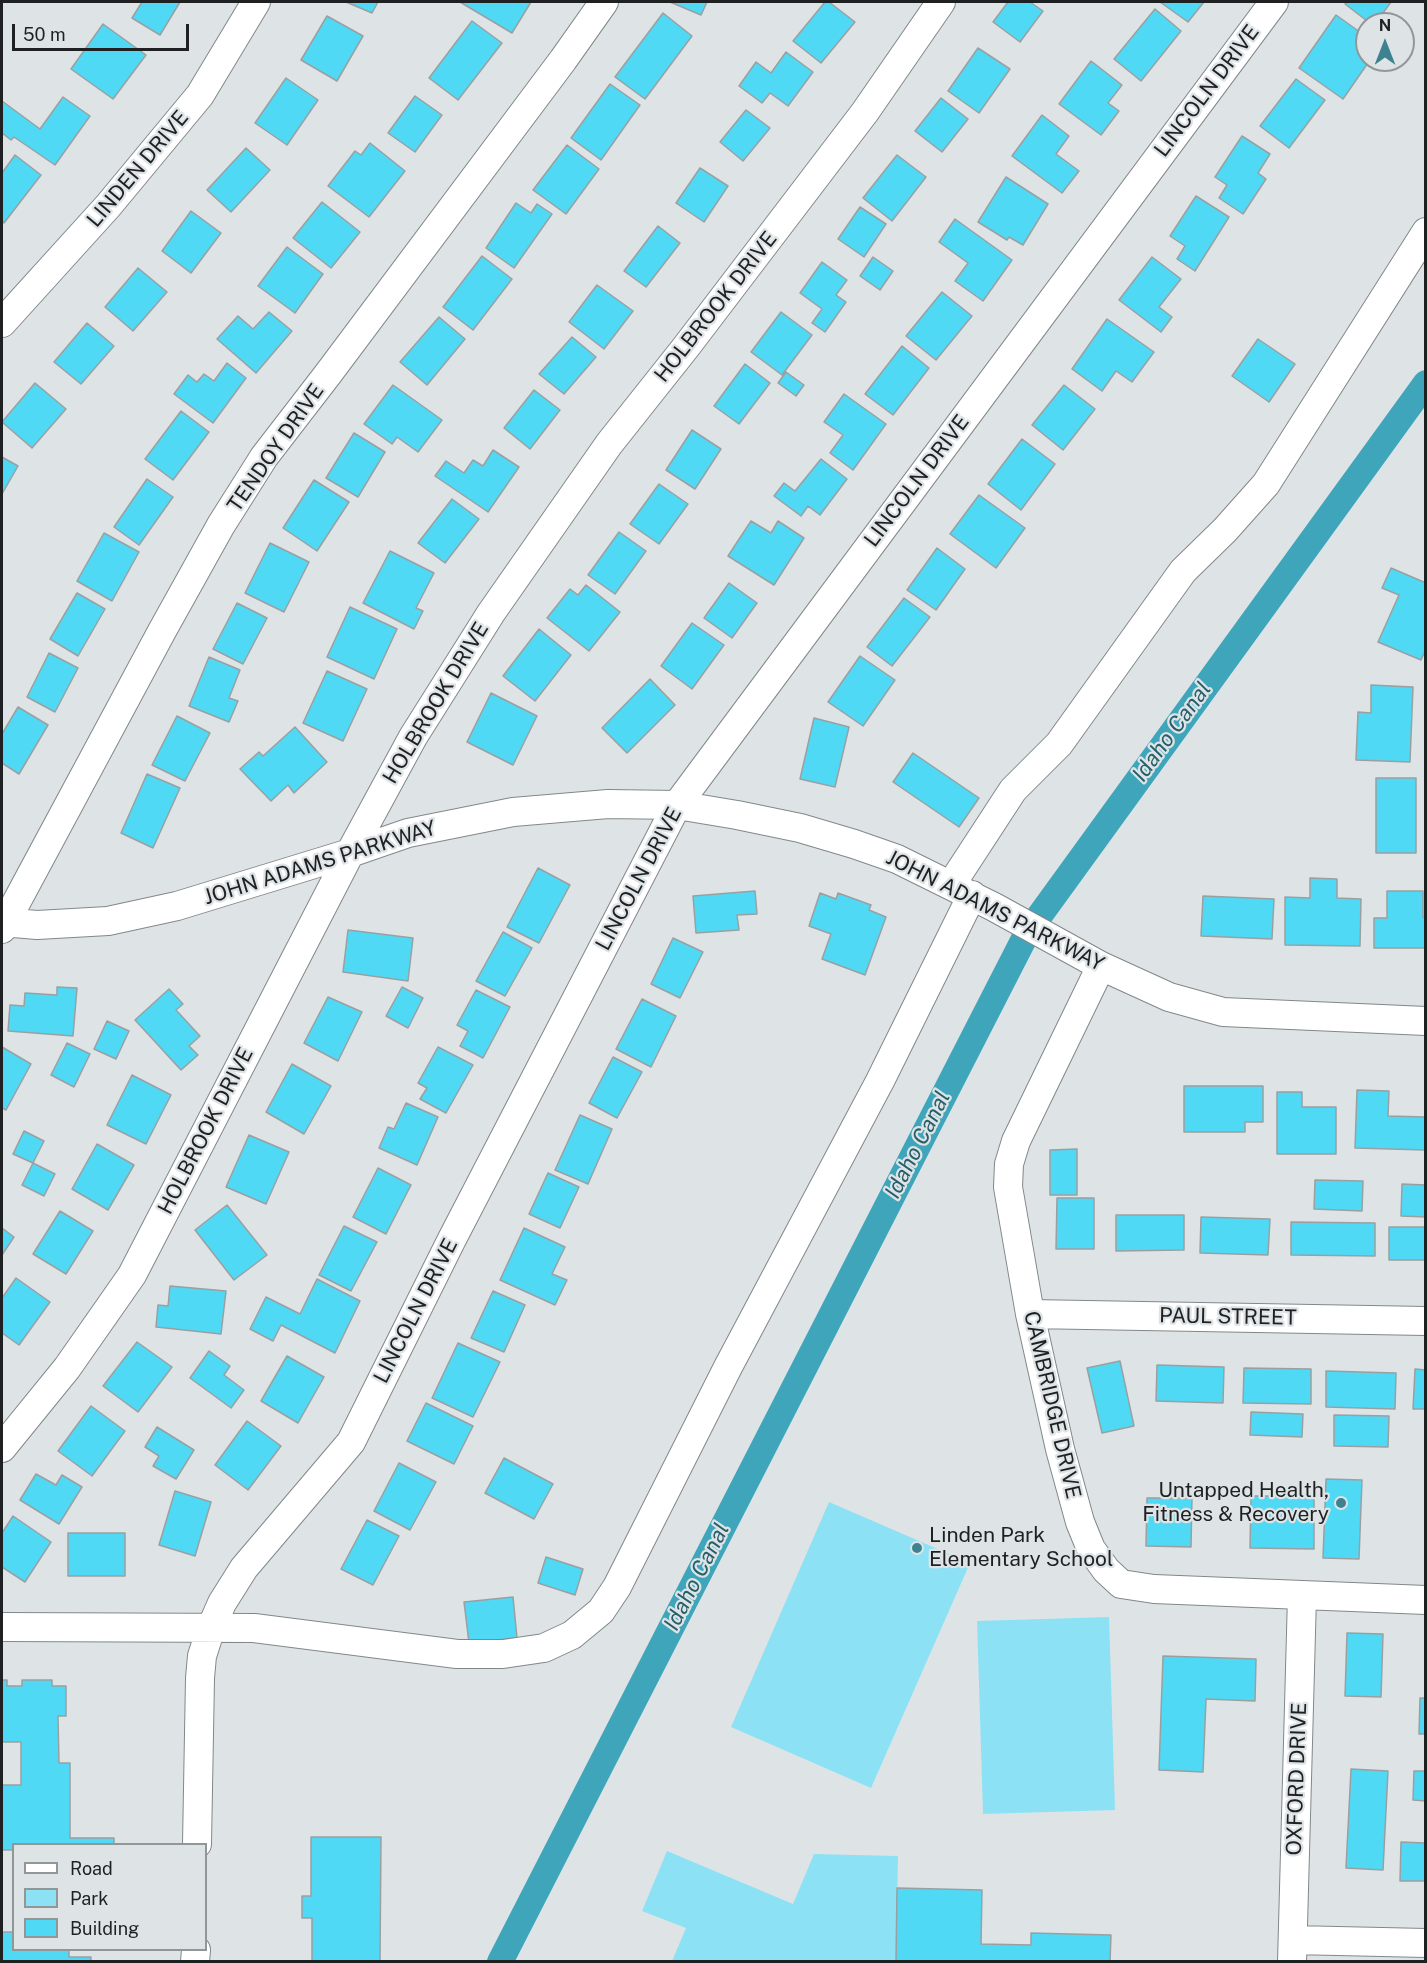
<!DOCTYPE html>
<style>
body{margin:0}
#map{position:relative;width:1427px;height:1963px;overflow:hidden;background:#dee4e6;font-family:"Public Sans",sans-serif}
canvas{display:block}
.frame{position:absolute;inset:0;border:3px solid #1e2021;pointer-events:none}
.legend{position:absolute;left:12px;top:1843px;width:195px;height:108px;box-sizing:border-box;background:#dee4e6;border:2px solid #919697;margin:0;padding:8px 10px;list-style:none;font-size:18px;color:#1e2021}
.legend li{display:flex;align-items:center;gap:12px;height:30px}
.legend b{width:30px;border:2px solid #919697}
.north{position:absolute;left:1355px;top:12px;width:60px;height:60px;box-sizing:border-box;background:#dee4e6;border:2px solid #919697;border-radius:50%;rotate:0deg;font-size:16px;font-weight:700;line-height:24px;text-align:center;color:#1e2021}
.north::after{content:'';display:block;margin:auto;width:21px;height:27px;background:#3e8290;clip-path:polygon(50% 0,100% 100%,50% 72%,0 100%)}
.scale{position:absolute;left:12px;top:24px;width:177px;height:27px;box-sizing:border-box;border:3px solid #1e2021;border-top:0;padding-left:8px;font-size:18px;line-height:21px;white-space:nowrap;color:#1e2021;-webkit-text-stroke:4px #dee4e6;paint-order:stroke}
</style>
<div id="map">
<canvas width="1427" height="1963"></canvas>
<div class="frame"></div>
<ul class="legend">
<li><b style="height:8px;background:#fff"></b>Road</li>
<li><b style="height:16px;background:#8de1f4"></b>Park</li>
<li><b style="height:16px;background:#4fd9f5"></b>Building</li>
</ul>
<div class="north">N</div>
<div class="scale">50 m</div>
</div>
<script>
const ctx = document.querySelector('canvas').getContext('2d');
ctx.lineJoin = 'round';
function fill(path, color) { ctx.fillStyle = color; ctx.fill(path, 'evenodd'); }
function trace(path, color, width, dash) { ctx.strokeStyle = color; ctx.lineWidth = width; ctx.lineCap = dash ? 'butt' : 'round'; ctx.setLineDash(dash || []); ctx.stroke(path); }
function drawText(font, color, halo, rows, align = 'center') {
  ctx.font = font + ' "Public Sans",sans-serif'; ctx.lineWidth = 4.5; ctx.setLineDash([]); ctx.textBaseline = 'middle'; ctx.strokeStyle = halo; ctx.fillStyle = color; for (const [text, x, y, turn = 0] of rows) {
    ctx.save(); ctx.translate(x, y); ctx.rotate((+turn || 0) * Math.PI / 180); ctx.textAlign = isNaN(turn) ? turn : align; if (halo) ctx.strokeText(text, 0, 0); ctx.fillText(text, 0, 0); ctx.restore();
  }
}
const green = new Path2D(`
 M829 1502 970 1563 871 1788 731 1727Z
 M1109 1617 1115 1810 983 1814 977 1621Z
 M667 1851 793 1904 814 1854 898 1856 896 1961H672L686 1928 642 1911Z`);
const canal = new Path2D(`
 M500 1962 1027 933 1426 383`);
const building = new Path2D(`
 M142 2H180L160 35 132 18Z
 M346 2H378L372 13Z
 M460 2H531L512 33Z
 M670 2H707L701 15Z
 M825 2H829L855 22 821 63 793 41Z
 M1008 2H1030L1043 11 1020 42 993 22Z
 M1160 2H1204L1188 22Z
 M1347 2H1391L1375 24H1371L1345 4Z
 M1155 9 1181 31 1141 81 1114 59Z
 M663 13 692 36 645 99 615 77Z
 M1336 15 1367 37V60H1370L1343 99 1299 68Z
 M327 16 363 36 337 81 301 60Z
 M472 21 502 43 458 100 429 78Z
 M103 24 146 55 113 99 71 69Z
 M978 48 1010 69 979 113 948 91Z
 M786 52 813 72 788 106 770 93 762 103 739 86 756 62 771 73Z
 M1091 61 1122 85 1108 103 1119 111 1101 135 1059 104Z
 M286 78 318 100 287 145 255 123Z
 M1296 79 1325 100 1289 148 1260 126Z
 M610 84 640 105 601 160 571 138Z
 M415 96 442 115 415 152 388 133Z
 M63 97 90 116 55 165 14 137 11 140 2 133V101L40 129Z
 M941 98 968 119 942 152 915 131Z
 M746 110 770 128 743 161 720 142Z
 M1042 115 1069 136 1056 154 1079 171 1062 193 1012 156Z
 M1242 136 1270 154 1258 173 1266 179 1243 214 1219 198 1227 185 1215 177Z
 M370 143 405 171 369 217 328 186 355 151 361 155Z
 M567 145 599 169 566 214 533 190Z
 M246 148 270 170 231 212 207 190Z
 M15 155 41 175 4 223 2 221V173Z
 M897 155 926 177 892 221 863 198Z
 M700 168 728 186 704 222 676 203Z
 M1006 177 1048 204 1023 245 1009 237 1007 240 978 222Z
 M1196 196 1229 217 1195 271 1177 259 1185 246 1170 236Z
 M322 202 360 232 331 268 293 238Z
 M516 203 531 213 537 204 552 214 514 268 486 248Z
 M860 207 886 224 864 257 838 239Z
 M191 211 221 233 191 273 162 251Z
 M955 219 1012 260 983 301 955 281 968 263 939 242Z
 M658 226 680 243 646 287 624 271Z
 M287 247 323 274 295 313 258 286Z
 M482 256 512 279 473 330 443 307Z
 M873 257 893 271 880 290 860 276Z
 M1152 257 1181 279 1159 307 1172 317 1161 332 1119 300Z
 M822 262 847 280 836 295 846 302 825 332 812 323 822 309 800 293Z
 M138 268 167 292 133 331 105 307Z
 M597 285 633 311 604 349 569 322Z
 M942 292 972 316 936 360 906 336Z
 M269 312 292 331 256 373 217 339 238 316 253 329Z
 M781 312 812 335 782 375 751 352Z
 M439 317 465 339 427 385 400 362Z
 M1107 319 1154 352 1132 382 1116 371 1102 391 1072 369Z
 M87 323 114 346 81 384 54 362Z
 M572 337 596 357 564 394 539 374Z
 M1258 339 1295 364 1269 402 1232 376Z
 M902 346 929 368 893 415 865 394Z
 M227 363 246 378 213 423 174 394 188 375 197 382 204 374 214 381Z
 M745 364 770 383 739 424 714 406Z
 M786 372 804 385 796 396 778 383Z
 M35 383 66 409 32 448 2 422Z
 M393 385 442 420 418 452 397 437 392 444 364 424Z
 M1064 385 1095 409 1063 450 1032 425Z
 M534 390 560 410 530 449 504 428Z
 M844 394 886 424 853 470 830 453 843 435 824 422Z
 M181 411 209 432 173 480 145 459Z
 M692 430 721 449 695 489 666 470Z
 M354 433 385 452 358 497 326 478Z
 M1022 439 1055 464 1021 510 988 484Z
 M493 450 519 467 488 512 435 476 446 461 464 473 473 460 483 466Z
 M2 457 18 466 2 494Z
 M821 459 847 479 820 515 808 506 801 516 774 496 784 483 795 491Z
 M147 479 173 497 139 545 114 527Z
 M314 480 349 502 317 551 283 528Z
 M659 484 688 504 659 544 630 524Z
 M979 495 1025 528 996 568 950 534Z
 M452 499 479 519 445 563 418 543Z
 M751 521 771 533 778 521 804 538 774 585 728 556Z
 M619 532 646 551 615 594 588 575Z
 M104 533 139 552 112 601 77 581Z
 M270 543 309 562 284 612 245 593Z
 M937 548 965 569 936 610 907 590Z
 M390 551 434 573 416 608 423 611 414 629 363 603Z
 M1391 568 1426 583V649L1421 660 1378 642 1399 595 1382 588Z
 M729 583 757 603 732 638 704 618Z
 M586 585 620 612 589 651 547 618 570 589 578 595Z
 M77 593 105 609 78 656 50 639Z
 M904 598 930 617 892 666 867 647Z
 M237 603 267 618 243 664 213 649Z
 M350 607 397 629 374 679 327 657Z
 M692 623 724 645 692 689 661 666Z
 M539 629 571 655 535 701 503 676Z
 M49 653 78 668 55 712 27 697Z
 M860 656 895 680 863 726 828 702Z
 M209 657 240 670 229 698 238 701 229 722 189 706Z
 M327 671 367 689 343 741 303 723Z
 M650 679 675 705 627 753 602 728Z
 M1371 685 1413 687 1410 762 1356 760 1358 712 1371 713Z
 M491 693 537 716 513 765 467 742Z
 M18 707 48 725 19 774 2 763V734Z
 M177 716 210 733 185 781 152 765Z
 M814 718 849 727 835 787 800 779Z
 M295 727 327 762 294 793 288 785 271 801 240 769 259 752 263 756Z
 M913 753 979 798 959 827 893 782Z
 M147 774 180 788 153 848 121 833Z
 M1376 778H1416V853H1376Z
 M538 868 570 885 539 943 507 927Z
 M1310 878 1337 879V898L1361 899 1360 946 1285 945V897L1310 898Z
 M755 891 757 914 737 915 739 930 696 933 693 896Z
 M1387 891H1423V917H1426V948H1374V918H1387Z
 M820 893 836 899 838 893 871 905 869 910 886 917 865 975 822 959 831 934 809 926Z
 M1203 896 1274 899 1272 939 1201 936Z
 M348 930 413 938 408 981 343 972Z
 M503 932 532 948 505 996 476 981Z
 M673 938 703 952 680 998 651 984Z
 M57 987 77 988 73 1036 8 1031 10 1005 24 1006 25 993 57 995Z
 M402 987 423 998 408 1028 386 1016Z
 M169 989 183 1004 176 1010 200 1036 189 1046 198 1055 181 1070 135 1020Z
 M476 990 510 1007 483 1058 460 1046 468 1031 457 1025Z
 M328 997 362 1012 338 1061 304 1043Z
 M642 999 676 1016 651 1067 616 1049Z
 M107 1021 129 1031 116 1059 94 1049Z
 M67 1043 90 1054 74 1087 51 1075Z
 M2 1047 31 1064 6 1110 2 1108Z
 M438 1047 473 1065 446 1113 420 1099 427 1088 418 1083Z
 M613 1057 642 1072 617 1118 589 1103Z
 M292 1064 331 1086 304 1134 266 1112Z
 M132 1075 171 1095 146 1144 107 1125Z
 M1184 1086H1263V1122H1245V1132H1184Z
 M1357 1090 1389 1091 1388 1116 1426 1117 1425 1150 1355 1148Z
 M1277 1092H1302V1107H1336V1154H1277Z
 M406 1103 438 1117 417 1165 379 1148 388 1127 394 1129Z
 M580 1115 612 1129 588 1184 555 1170Z
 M24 1131 44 1141 33 1163 13 1154Z
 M249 1135 289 1152 266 1204 226 1187Z
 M97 1144 134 1165 108 1210 72 1189Z
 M1077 1149V1195H1050V1150Z
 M33 1163 55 1174 44 1196 22 1185Z
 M378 1168 411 1185 386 1234 353 1217Z
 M548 1173 579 1187 560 1228 529 1214Z
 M1315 1180 1363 1181 1362 1211 1314 1209Z
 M1402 1184 1426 1185V1217L1401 1216Z
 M1057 1198H1094V1249H1056Z
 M227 1205 267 1255 234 1280 195 1230Z
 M60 1211 93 1231 66 1274 33 1254Z
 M1116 1215H1184V1250L1116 1251Z
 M1201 1217 1270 1219 1268 1255 1200 1253Z
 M1291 1222 1375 1223V1256L1291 1255Z
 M344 1226 377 1242 351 1291 319 1275Z
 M1389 1227H1426V1260H1389Z
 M2 1228 14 1237 2 1255Z
 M524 1228 565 1247 552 1274 567 1280 555 1305 500 1280Z
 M16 1278 50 1302 19 1345 2 1333V1298Z
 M317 1279 360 1301 335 1353 281 1325 273 1341 250 1329 266 1297 300 1314Z
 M170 1286 226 1291 221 1334 156 1327 158 1305 168 1306Z
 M493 1291 525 1305 504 1352 471 1338Z
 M137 1342 172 1367 138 1412 103 1386Z
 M458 1343 500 1362 473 1417 432 1398Z
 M209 1351 230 1366 224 1375 244 1390 231 1408 190 1378Z
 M287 1356 324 1377 298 1423 261 1401Z
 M1120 1361 1134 1426 1102 1433 1087 1368Z
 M1157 1365 1224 1367 1223 1403 1156 1401Z
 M1244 1368 1311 1369V1404L1243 1403Z
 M1415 1369 1426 1370V1409H1413Z
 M1326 1371 1396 1373 1395 1409 1326 1407Z
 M426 1403 473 1426 454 1464 407 1441Z
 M91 1406 125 1431 92 1476 58 1451Z
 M1251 1412 1303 1414 1302 1437 1250 1435Z
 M1334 1415 1389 1416 1388 1447 1334 1446Z
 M247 1421 281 1446 248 1490 215 1465Z
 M157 1427 194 1450 176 1479 153 1466 159 1456 145 1447Z
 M504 1458 553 1484 534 1519 485 1493Z
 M399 1463 436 1482 410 1530 374 1511Z
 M36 1474 56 1485 62 1475 82 1487 59 1524 20 1500Z
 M1326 1479 1362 1480 1359 1559 1323 1558Z
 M175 1491 211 1502 195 1556 159 1545Z
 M1251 1496H1314V1549L1250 1548Z
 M1147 1498H1192L1191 1547 1146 1546Z
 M13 1516 51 1542 25 1582 2 1567V1533Z
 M367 1520 399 1536 373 1585 341 1569Z
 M68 1533H125V1576H68Z
 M546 1557 583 1569 575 1595 538 1583Z
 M513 1597 517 1638 469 1643 464 1602Z
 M1347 1633 1383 1634 1381 1697 1345 1696Z
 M1163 1656 1256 1659 1255 1701 1206 1699 1203 1772 1159 1770Z
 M2 1680H7V1686H22V1680H52V1686H66V1716H58L59 1763H70V1838H114V1844H14V1950H69V1957H91V1962H2V1932H13V1850H2V1785H21V1742H2Z
 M1420 1698H1426V1734H1419Z
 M1351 1769 1388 1771 1383 1870 1346 1868Z
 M1414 1771H1426V1801L1413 1800Z
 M311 1837H381L380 1962H312V1918H302V1896H311Z
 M1401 1842 1426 1843V1881H1400Z
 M897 1888 982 1890 981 1944 1031 1945V1933L1111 1935 1110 1962H896Z`);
const minor = new Path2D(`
 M2 323 108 206 200 95 256 2
 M951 885 1013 790 1059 744 1183 571 1225 530 1266 484 1426 232
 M2 922 37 925 108 921 177 906 350 853 408 833 513 812 608 804 677 805 737 815 800 828 854 844 897 859 994 907 1101 966 1169 997 1223 1012 1426 1021
 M2 929 162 631 221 525 264 457 328 374 563 60 604 2
 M1101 966 1016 1141 1009 1164 1008 1187 1030 1314 1060 1449 1080 1522 1091 1549 1106 1570 1121 1584 1154 1589 1426 1600
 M1030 1314 1426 1321
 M2 1448 67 1368 132 1275 350 853 413 737 491 613 609 444 686 347 865 112 941 2
 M2 1627 254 1628 457 1654H503L544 1648 572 1635 601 1611 617 1587 728 1367 880 1081 972 895
 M197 1844 200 1678 202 1656 211 1628 222 1603 244 1568 351 1442 451 1241 677 805 1274 2
 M1293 1940 1426 1943
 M195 1962 196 1950
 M1292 1962 1302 1596`);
const markers = [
 [1341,1503,6,"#3e8290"],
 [917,1548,6,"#3e8290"]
];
const streetNames = [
 ["LINCOLN DRIVE",1207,91,-53],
 ["LINDEN DRIVE",138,169,-50],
 ["HOLBROOK DRIVE",716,307,-52],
 ["TENDOY DRIVE",276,448,-55],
 ["LINCOLN DRIVE",917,481,-53],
 ["HOLBROOK DRIVE",436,703,-59],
 ["JOHN ADAMS PARKWAY",320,863,-17],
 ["LINCOLN DRIVE",639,879,-62],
 ["JOHN ADAMS PARKWAY",995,911,27],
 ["HOLBROOK DRIVE",206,1131,-63],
 ["LINCOLN DRIVE",416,1311,-63],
 ["PAUL STREET",1228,1317,1],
 ["CAMBRIDGE DRIVE",1052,1405,77],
 ["OXFORD DRIVE",1297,1779,-88]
];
const poiNames = [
 ["Untapped Health,",1329,1491],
 ["Fitness & Recovery",1329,1515],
 ["Linden Park",929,1536,"left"],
 ["Elementary School",929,1560,"left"]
];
const waterNames = [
 ["Idaho Canal",1172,732,-54],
 ["Idaho Canal",918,1145,-63],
 ["Idaho Canal",697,1577,-63]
];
fill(green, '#8de1f4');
trace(canal, '#3ea5ba', 26);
fill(building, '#4fd9f5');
trace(building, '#9aa0a2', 1.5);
trace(minor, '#82888a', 30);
trace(minor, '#fff', 28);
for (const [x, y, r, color] of markers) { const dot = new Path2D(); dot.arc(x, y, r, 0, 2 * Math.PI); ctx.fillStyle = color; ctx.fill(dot); trace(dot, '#dee4e6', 2); }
drawText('21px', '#1e2021', '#dee4e6', streetNames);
drawText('21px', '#1e2021', '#dee4e6', poiNames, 'right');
drawText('italic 22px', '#265e6a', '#dee4e6', waterNames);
</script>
